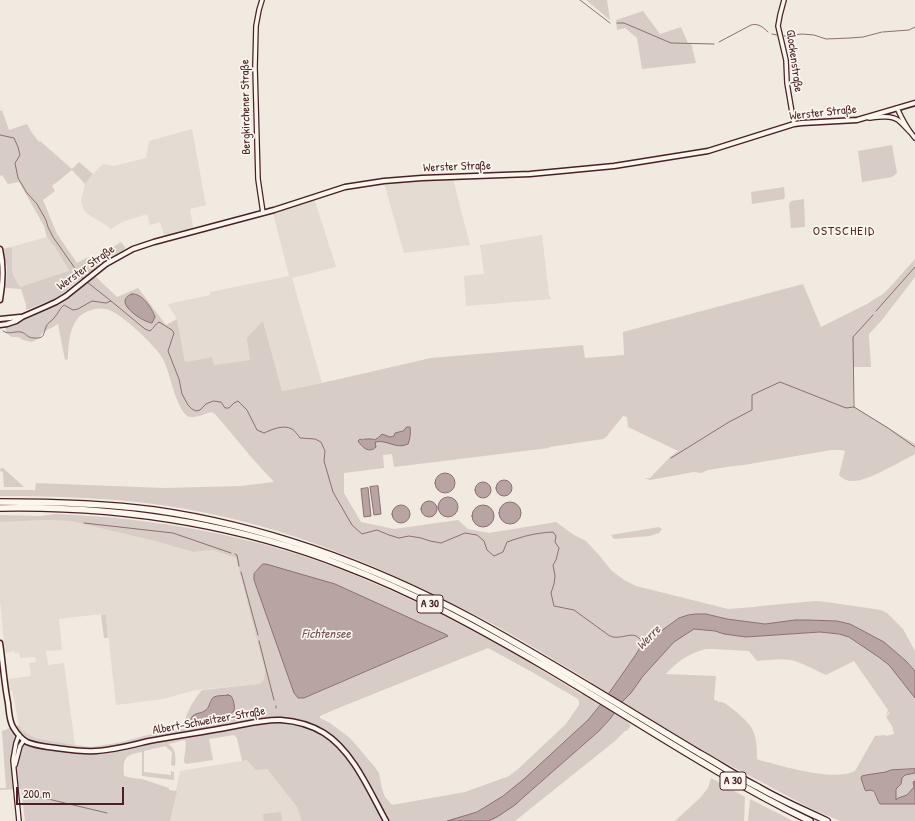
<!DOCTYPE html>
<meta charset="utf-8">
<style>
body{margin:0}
#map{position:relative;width:915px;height:821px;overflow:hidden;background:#f0eae0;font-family:"Patrick Hand",sans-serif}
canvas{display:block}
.scale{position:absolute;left:16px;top:787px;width:108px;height:18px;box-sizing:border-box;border:2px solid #4a1f2b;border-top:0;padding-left:5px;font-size:12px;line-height:14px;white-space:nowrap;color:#4a1f2b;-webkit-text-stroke:3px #fbf7ec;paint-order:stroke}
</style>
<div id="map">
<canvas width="915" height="821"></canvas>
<div class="scale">200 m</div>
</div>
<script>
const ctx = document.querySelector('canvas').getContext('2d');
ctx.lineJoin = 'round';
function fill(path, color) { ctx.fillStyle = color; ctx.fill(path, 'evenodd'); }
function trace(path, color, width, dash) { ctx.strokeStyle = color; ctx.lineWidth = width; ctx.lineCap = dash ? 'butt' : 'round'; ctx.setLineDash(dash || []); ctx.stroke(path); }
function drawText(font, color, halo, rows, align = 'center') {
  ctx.font = font + ' "Patrick Hand",sans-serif'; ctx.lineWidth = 3.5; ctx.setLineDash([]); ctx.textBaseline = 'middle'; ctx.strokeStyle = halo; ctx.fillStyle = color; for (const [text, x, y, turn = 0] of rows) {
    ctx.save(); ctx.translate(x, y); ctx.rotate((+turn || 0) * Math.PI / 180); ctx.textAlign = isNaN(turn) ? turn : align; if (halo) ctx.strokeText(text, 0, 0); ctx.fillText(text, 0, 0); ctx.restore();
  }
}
const built = new Path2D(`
 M192 129 206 205 190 209 194 232 165 239 160 222 150 225 147 214 122 222 111 229 104 224 89 215 84 211 81 202 85 184 93 174 103 164 114 166 146 158 149 141Z
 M453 179 470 245 404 253 384 183Z
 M314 198 336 267 292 278 322 383 282 391 263 321 251 360 214 365 212 357 185 362 177 319 168 305 172 303 210 295V292L289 276 273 213Z
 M542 235 549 295 551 299 466 306 464 276 484 274 480 245Z
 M47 237 55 247 69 272 20 287 14 277 12 271V249L11 247Z
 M48 520 70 521 155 541 193 552 213 550 236 558 265 671 264 680 259 684 196 690 163 699 116 705 106 615H101V614L59 619 62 650 46 651 48 665 64 663 75 745 35 738 22 730 19 725 12 690 9 691 8 679 31 676 29 663 36 662 35 657 20 658 19 653 15 654V651L5 653 0 601V522Z
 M247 760 267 769 297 807 303 821H170L180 771Z`);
const green = new Path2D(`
 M586 0H607L610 20Z
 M643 11 660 34 681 27 688 43H691L696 63 642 69 637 38 625 28 617 30 616 20Z
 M2 110 9 130 27 124 32 133 39 142 40 141 72 169 79 162 93 174 85 184 72 170 52 186 55 191 43 200 57 234 77 263 86 258 101 255 121 242 125 247 124 250 105 259 91 272 71 286 62 294 52 300 26 310V305L21 289 6 288 7 268 3 249 11 247 12 249V271L14 277 20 287 69 271 55 247 47 237 44 226 19 182 8 184 2 175 0 176V111Z
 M892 145 897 173 892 177 862 182 858 151Z
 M784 187 785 196 784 199 752 204 751 192Z
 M804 199 805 227 791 228 789 204 791 201Z
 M915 259V277L882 320 869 334V337L871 367H853V406L915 444V454C902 461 866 482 853 481 847 481 843 479 839 475L845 451 841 450H831L744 465 733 466 708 470 701 473 694 472 650 480 645 478H650L670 457 678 451 628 427 627 417 623 416 607 436 603 439 549 447V448L394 467 392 454 383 455 384 468 344 473V493L361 522 394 529 458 520 468 529 489 533 556 522 574 535 586 541 599 555 611 570 624 580 636 586 728 609 754 607 760 606 816 601 827 602 881 610 887 613 903 629 915 651V671L906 661 884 642 850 624 837 621 795 620 765 624 727 619 706 614H696L688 615 679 618 646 642 641 644C639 652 632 659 628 666 615 684 603 703 588 720L524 780 503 796 477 812 447 821H302L297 807 267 769 256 770 247 760 242 761 237 738 234 735 209 739 213 760 186 764 184 762C184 755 187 746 185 740L168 744C176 748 176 758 175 766L171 765 172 752 165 746 144 751V772L171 775V771L174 772V780L142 776V752C124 755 123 758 124 776L132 778 142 779 169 788V790L177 791 170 821H25L21 789 0 790V788H6L2 731 19 725 22 730 35 738 75 745 91 747 117 743 148 735 189 728 185 725C184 715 195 698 202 690L259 684 264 680 265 671 236 558 213 550 193 552 155 541 70 521 48 520 0 522V515C13 515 27 516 40 516 46 515 51 515 56 514 66 514 77 515 87 516 100 517 112 517 124 519 198 527 273 543 342 570 426 603 506 647 582 695L591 682C556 661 521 639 485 620 391 571 291 527 186 509 125 498 62 496 0 496V490H35L36 483 164 488 241 486 274 482 252 458 216 415 212 412C205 413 192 421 186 415 174 402 171 375 163 359 157 347 119 311 106 309 97 307 84 311 78 318 69 329 68 346 68 359L65 360 58 324 42 333 40 337 36 340 32 342 23 340 18 337H12L6 333V327L9 325 32 317 58 305 95 276 117 297 138 288 166 325 177 319 185 362 212 357 214 365 250 360 247 338 263 321 282 391 322 383 431 358 583 345 585 358 624 355 623 332 803 284 821 327 867 304 883 294 891 286ZM144 300 150 308 149 323C140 318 129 313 125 303ZM254 574 447 637 305 698H298L294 693 254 580ZM488 648 532 672 578 699 579 701V705L566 724 518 769 509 776 465 792 392 805 385 797 382 789 379 773 374 766 350 738 330 723 320 718V716L336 709ZM215 697 218 720 198 713C213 711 207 704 215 697Z
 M2 468H3L24 487H4L3 472 0 471V469Z
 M659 527 662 529 659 533 650 536 614 539 611 535Z
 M101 615H106L108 638H104Z
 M694 629 715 631 724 634 746 637 820 632 839 634 849 637 880 658 889 665 915 698V769L891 770 887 772 866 775 869 790C877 792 877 796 880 804H915V821H840L808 807 707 753 637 711 628 723 631 725 628 730 625 731 615 741 515 821H488L515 805 526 795 599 731 610 719 622 702 631 693 643 676 674 642ZM706 649H714L749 651 757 661C768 660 780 658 791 660 803 663 815 670 826 675L854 661 886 707 888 710 886 716 889 712 890 713 886 717 892 726 894 734 886 736 885 735 875 736 855 771C832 782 784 766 759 760L757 759C757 750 757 739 753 731 750 722 734 710 726 704L722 702H718V701L714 700 716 676 666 674C677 661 690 653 706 649Z
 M915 773V781L913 782 914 787 907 795 898 798 897 800H896L895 789 901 784 902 778 905 775Z
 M711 778 745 797 744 821H675L700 798 708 788Z
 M750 799 793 821H748Z
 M281 812 282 821H264L263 814Z`);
const water = new Path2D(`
 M132 294C142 293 152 308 155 317L152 323C142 322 111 301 132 294Z
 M407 427H410C411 431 410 440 408 444 397 450 386 439 375 442L376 447C369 454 362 447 358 441L360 439C366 441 360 439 367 439 376 438 373 443 382 434L390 437 394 436 395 433 403 431Z
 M435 483a10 10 0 1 1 20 0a10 10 0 1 1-20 0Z
 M496 488a8 8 0 1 1 16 0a8 8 0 1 1-16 0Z
 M475 490a8 8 0 1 1 16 0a8 8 0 1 1-16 0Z
 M378 486 381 514 374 515 370 487Z
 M368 488 371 516 364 517 361 489Z
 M438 507a10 10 0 1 1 20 0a10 10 0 1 1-20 0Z
 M421 509a8 8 0 1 1 16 0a8 8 0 1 1-16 0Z
 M499 513a11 11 0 1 1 22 0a11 11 0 1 1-22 0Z
 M472 516a11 11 0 1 1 22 0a11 11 0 1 1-22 0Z
 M392 514a9 9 0 1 1 18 0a9 9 0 1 1-18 0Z
 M263 564H266L335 584 445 634 448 636 304 698H298L294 693 254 580V574Z
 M696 614H706L727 619 765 624 795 620H807L837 621 850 624 884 642 906 661 915 671V698L889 665 880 658 849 637 839 634 820 632 746 637 724 634 715 631 694 629 674 642 643 676 631 693 622 702 610 719 599 731 526 795 515 805 497 817 488 821H447L477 812 503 796 524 779 588 720C603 703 615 684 628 666 632 659 639 652 641 644L646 642 679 618 688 615Z
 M228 695 231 696C234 700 235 707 234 711 223 721 205 722 190 721 193 711 200 715 206 710 210 707 210 699 214 697 218 695 224 696 228 695Z
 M915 769V773L905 775 902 778 901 784 896 789V800L898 798 907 795 914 787 913 782 915 781V804H880C875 798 877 787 866 791L865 790 861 778 862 776 866 775 886 772 891 770Z`);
const stream = new Path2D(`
 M580 0 610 23
 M617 23H624L671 43 714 44
 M883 32 909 30 915 27
 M772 34 777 35
 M784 36 802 34 814 35 826 39 850 38 863 37 882 32
 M719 42 751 25C758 23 763 27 768 32
 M0 135 14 138 18 147 20 155 15 163 18 178 27 193 37 204 46 220 48 227 53 237 81 277 85 280
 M87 282 111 301
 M876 311 915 267
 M873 315 853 337 854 407 888 428 915 447
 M3 331C9 335 14 331 21 332 26 333 27 338 34 338 45 339 43 334 46 327 47 323 52 321 54 318 58 314 59 309 64 305L73 310 78 309 92 301 106 303 111 301 145 329 150 331C154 328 155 324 159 322L172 330 174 333 168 351 179 379 182 394 188 405 192 409 196 411 200 410 206 404 213 401 221 402 225 408H229L234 403 238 401 247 410 257 430 264 433C271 430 283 424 292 429 295 431 298 435 300 438L315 439 321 442 325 451 324 461 333 492 352 525 362 534 377 530 389 535 399 538 409 536 421 538 430 541 441 543 465 533 477 535 484 541 487 550 494 556 503 552 507 542C524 536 535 533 553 532L556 536 555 542 559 548 556 560 553 565 555 576 554 584 551 593 554 606 574 610 607 634C608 635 612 637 613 637 625 639 636 628 643 644
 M671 458 729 422 752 410V395L780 382 846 408 854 407
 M84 523 173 533 231 553
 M235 554 237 555 239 566
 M241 572 258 635
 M259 641 274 700
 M276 706V708
 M27 794 107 813`);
const tertiary = new Path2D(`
 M262 0 259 10 256 26 255 67 258 179 263 213
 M784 0 780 15 778 26 786 60 787 83 794 124
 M897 108C902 119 907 129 915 138
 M869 118C878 117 890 115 898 120 902 123 906 128 910 132
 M19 735 16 743 13 760 19 821
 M15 765 20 746 24 740`);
const secondary = new Path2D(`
 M0 249C4 266 3 283 0 300
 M0 319 20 317
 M0 325 7 324 16 321 22 317 45 307 56 302 66 296 106 264 133 249 154 242 274 210 345 187 384 181 422 178 530 174 614 166 708 151 794 124 802 123 857 120 915 103
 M0 643C3 663 4 683 8 703 9 711 9 720 13 727 16 732 21 739 27 742 34 745 41 746 48 747 64 749 80 752 96 751 114 750 132 745 149 741 176 736 203 732 230 727 247 724 264 719 281 720 296 721 311 725 324 733 353 751 370 792 386 821`);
const motorway = new Path2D(`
 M0 502C52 502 102 503 154 510 266 526 374 566 473 619 550 661 624 708 699 753 719 764 738 777 758 787 780 800 804 810 827 821
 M0 508C117 506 234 523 344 566 413 592 478 628 542 665 631 717 717 776 810 821`);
const shields = [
 [430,604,26],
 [733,781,26]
];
const shieldNames = [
 ["A 30",430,604],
 ["A 30",733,781]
];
const streetNames = [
 ["Glockenstraße",794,61,82],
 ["Bergkirchener Straße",246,107,-91],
 ["Werster Straße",823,113,-6],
 ["Werster Straße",457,167,-2],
 ["Werster Straße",86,268,-36],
 ["Albert-Schweitzer-Straße",209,721,-10]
];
const neighbourhoodNames = [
 ["OSTSCHEID",844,232]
];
const waterNames = [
 ["Fichtensee",326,635],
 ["Werre",649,638,-46]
];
fill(built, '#e4dbd2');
fill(green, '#d8ccc6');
fill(water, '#b8a4a2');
trace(water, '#8c6f72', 1);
trace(stream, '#8c6f72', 1);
trace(tertiary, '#4a1f2b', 6);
trace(secondary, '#4a1f2b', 7);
trace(motorway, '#4a1f2b', 8);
trace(tertiary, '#fbf7ec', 3.5);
trace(secondary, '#fbf7ec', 4);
trace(motorway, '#fbf7ec', 5.5);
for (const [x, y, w] of shields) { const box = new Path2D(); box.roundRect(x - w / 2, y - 9, w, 18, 3); ctx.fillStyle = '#fbf7ec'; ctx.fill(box); trace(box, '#4a1f2b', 1); }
drawText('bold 11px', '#4a1f2b', null, shieldNames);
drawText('12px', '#4a1f2b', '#fbf7ec', streetNames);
ctx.letterSpacing = '1px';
drawText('13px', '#4a1f2b', '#fbf7ec', neighbourhoodNames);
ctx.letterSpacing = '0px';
drawText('italic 13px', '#704e55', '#fbf7ec', waterNames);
</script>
